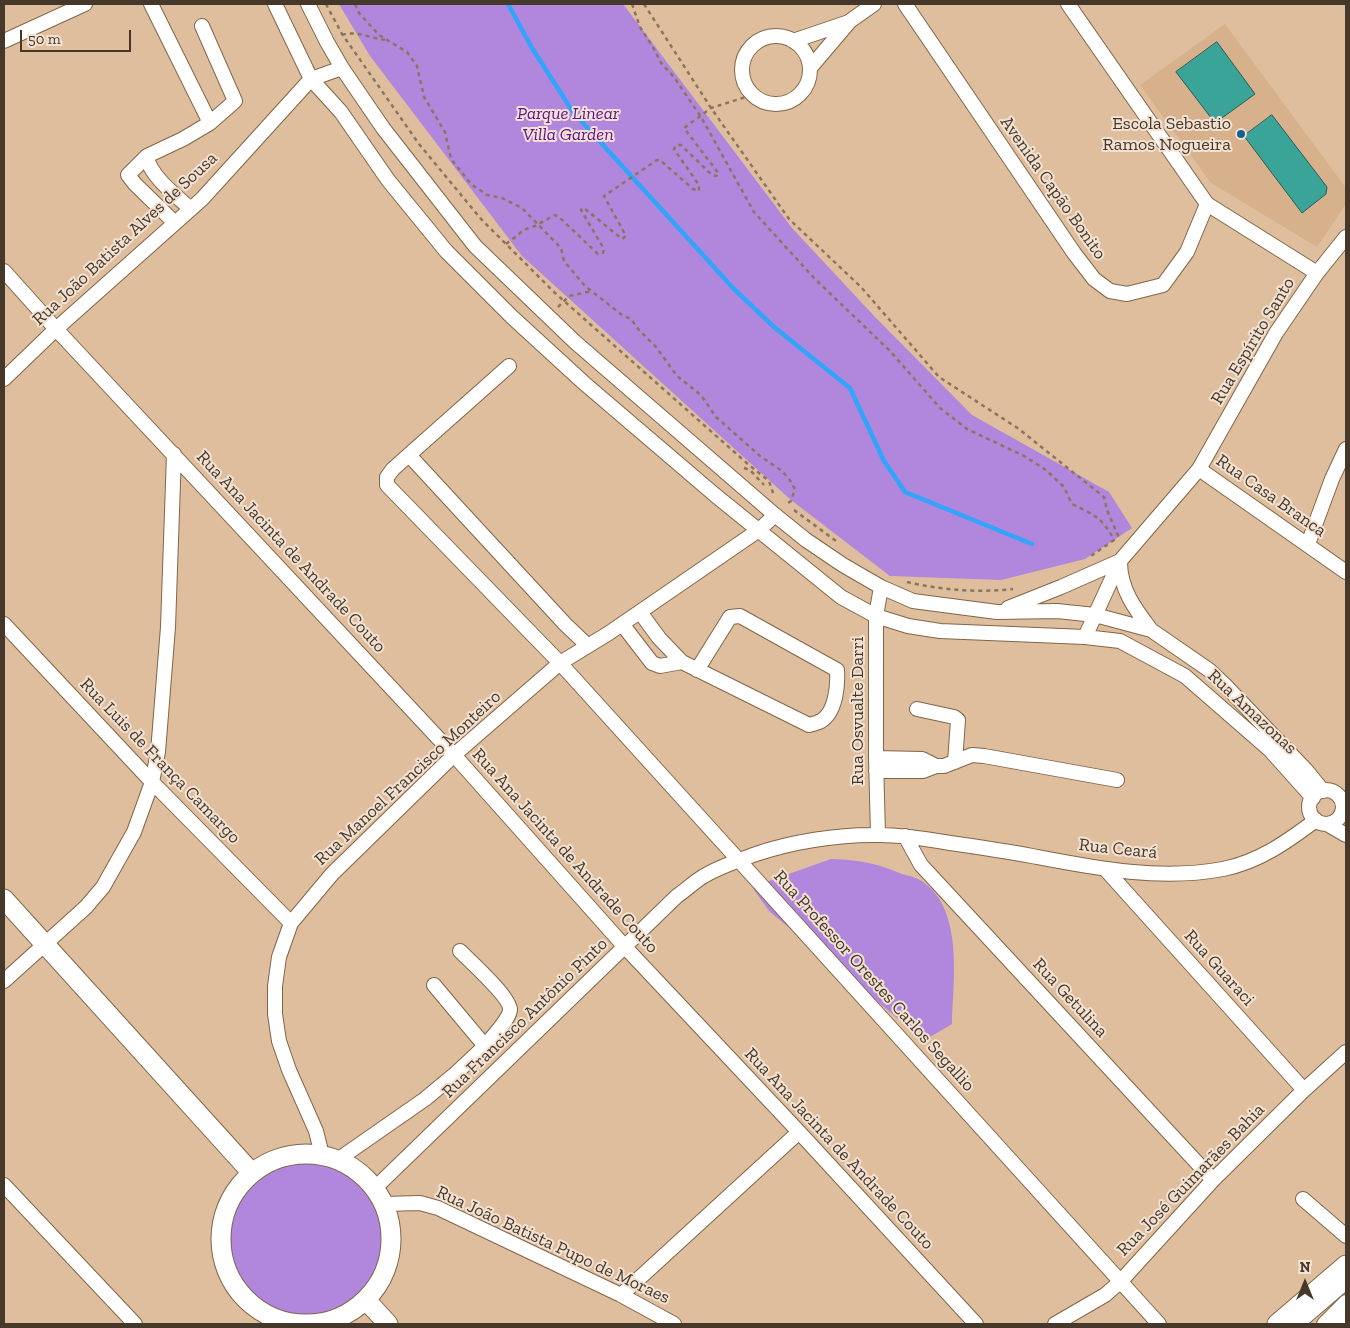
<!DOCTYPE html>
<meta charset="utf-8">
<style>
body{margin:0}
#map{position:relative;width:1350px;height:1328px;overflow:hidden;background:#dfbe9e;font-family:"Zilla Slab",serif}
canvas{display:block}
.frame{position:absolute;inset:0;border:5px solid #45382b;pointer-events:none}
.north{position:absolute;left:1280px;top:1258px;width:50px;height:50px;-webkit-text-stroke:4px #f3e2d2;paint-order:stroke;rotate:0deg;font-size:14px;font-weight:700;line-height:20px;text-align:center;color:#45382b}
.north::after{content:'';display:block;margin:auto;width:18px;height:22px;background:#45382b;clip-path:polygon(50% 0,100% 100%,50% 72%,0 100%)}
.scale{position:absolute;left:20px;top:30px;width:111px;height:22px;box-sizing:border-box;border:2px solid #45382b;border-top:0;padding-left:6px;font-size:15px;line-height:18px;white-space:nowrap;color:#45382b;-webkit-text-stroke:4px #f3e2d2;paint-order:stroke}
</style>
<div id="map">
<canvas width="1350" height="1328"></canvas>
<div class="frame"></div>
<div class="north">N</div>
<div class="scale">50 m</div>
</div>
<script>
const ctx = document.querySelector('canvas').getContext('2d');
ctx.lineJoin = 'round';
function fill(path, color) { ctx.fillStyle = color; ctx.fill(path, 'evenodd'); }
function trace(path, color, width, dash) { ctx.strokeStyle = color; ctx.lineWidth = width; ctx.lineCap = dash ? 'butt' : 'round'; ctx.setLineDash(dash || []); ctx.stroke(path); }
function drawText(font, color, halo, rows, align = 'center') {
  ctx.font = font + ' "Zilla Slab",serif'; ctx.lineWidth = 4; ctx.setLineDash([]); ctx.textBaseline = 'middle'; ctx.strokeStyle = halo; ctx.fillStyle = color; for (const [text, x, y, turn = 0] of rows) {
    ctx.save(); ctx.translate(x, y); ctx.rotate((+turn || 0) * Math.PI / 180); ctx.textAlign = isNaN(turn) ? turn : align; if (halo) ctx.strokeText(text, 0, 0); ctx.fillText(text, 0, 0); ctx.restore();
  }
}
const built = new Path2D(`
 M1225 24 1346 188V204L1317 247 1211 183 1140 85Z`);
const green = new Path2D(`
 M339 4H623L792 228 876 318 972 415 1109 492 1132 528 1085 559 1001 580 890 576 791 500 522 256 370 56Z
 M831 859C860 860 876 863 902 874 909 876 918 878 923 882 964 910 953 982 952 1024L930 1037 908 1027 769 911 752 887Z
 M221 1239a85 85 0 1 1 170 0a85 85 0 1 1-170 0Z`);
const stream = new Path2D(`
 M508 4 532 48 573 112 733 288 774 327 850 388 884 461 905 492 1032 544`);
const building = new Path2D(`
 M1217 42 1255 94 1215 123 1176 72Z
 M1272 115 1327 187 1326 194 1302 213 1244 136Z`);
const path = new Path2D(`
 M326 4 342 34 419 144 481 219 555 293 749 465 769 481 773 493
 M355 4 359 13 379 35 407 52 417 66 424 97 445 132 451 159 471 184 487 195 502 198 522 208 561 248 564 261 585 286 622 315 631 319 639 330 656 347 677 376 701 395 716 417 760 456 782 471 789 479 795 489 791 501 785 505
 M632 4 640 27 653 47 661 63 674 77 701 117 754 212 814 278 890 351 940 408 967 429 1024 456 1046 470 1064 487 1072 504C1094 515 1102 517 1114 540L1088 558
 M644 4 711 108 789 219 861 287 939 377 1019 429 1104 497 1107 510 1120 540
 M342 35C355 30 370 38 385 40
 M506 244 518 235 523 230 535 226 555 215 559 217 598 254 603 253 604 249 581 210 582 208H584L622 239 626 236 604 196 657 160H660L693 189 699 191V185L674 149 676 145H681L712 175 716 176 719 174 684 128 711 108 752 95
 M558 307 569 296 592 291
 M744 468 750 470 764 485
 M794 510 836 541
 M907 582C942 590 977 593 1013 589`);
const minor = new Path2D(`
 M151 4 210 123 183 139 147 156 128 175 135 184 175 223
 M275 4 311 79 341 112 388 180 446 251 512 317 584 383 715 495 841 597 876 616 908 626 940 631 1085 637 1120 641 1185 676 1270 750 1313 798
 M308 4 327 42 342 68 383 128 475 246 575 342 775 515 806 540 843 565 881 587 913 601 997 612 1057 611 1095 615 1151 630 1209 670 1225 685 1306 770 1323 791
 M905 4 1074 253 1094 279 1110 291 1127 294 1163 285 1187 252 1207 204
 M1068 4 1207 204 1317 273
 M202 26 235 101 210 123
 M742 70a34 34 0 1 1 68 0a34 34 0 1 1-68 0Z
 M4 41 85 4
 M793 41 849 22
 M810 68 850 21 874 4
 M147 156C148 174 177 197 191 209
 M4 271 56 329 454 755 625 947 799 1132 976 1324
 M509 366 393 469 387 477V485L560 663 1159 1324
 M4 379 56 329 202 199 311 79 342 68
 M409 455 565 624 588 646
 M1199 469 1346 572
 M1308 544 1332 479 1346 449
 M1120 562C1120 589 1135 609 1151 630
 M1008 608 1061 587 1120 561
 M640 612 659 638 682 662 809 725C813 724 817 723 821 721 836 712 838 685 837 670L740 616 730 617 697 670
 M4 624 152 782 291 923
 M622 624 652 663 660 666 682 662
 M1085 637 1120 561 1199 469 1276 333 1317 273 1346 237
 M917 709 954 717 958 720 955 762
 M876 758 922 759 936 766
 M876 771H923L936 766H944L972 755 984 756 1117 780
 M1309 807a17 17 0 1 1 34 0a17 17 0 1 1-34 0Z
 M1327 824 1346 835
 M878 835 876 758V616L881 587
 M905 836 921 865 1213 1180
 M1106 870 1304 1090
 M460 951C470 961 511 998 510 1010 509 1020 491 1038 485 1046
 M4 981 86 907 103 887 134 832 152 782 158 752 168 627 174 454
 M322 1155 316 1131 289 1070 279 1041 275 1014V986L279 957 291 923 332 874 454 755 560 663 609 633 759 530 775 515
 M336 1161 425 1099 454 1075 485 1046 434 985
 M4 1185 135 1324
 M375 1188 677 896C686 890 695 881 704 876 719 867 737 861 753 855 790 842 839 834 879 835 903 835 927 839 950 843 978 847 1005 851 1032 856 1095 868 1159 881 1223 869 1259 862 1288 841 1316 820
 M1303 1199 1346 1236
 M384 1204 420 1203 438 1208 621 1295 674 1324
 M621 1295 799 1132
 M273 1324 277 1319
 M1055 1324 1105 1295 1120 1282 1213 1180 1304 1090 1346 1052
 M1297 1324 1346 1282
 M1324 1324 1346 1302`);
const major = new Path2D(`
 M4 899 252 1173
 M221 1239a85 85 0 1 1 170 0a85 85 0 1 1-170 0Z
 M366 1300 388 1324
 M1277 1324 1346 1265
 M1337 1324 1346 1315`);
const markers = [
 [1241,134,5,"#186094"]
];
const parkNames = [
 ["Parque Linear",568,114],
 ["Villa Garden",568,135]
];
const poiNames = [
 ["Escola Sebastio",1231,124],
 ["Ramos Nogueira",1231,145]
];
const streetNames = [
 ["Avenida Capão Bonito",1053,188,55],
 ["Rua João Batista Alves de Sousa",125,239,-43],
 ["Rua Espírito Santo",1253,341,-59],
 ["Rua Casa Branca",1271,496,35],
 ["Rua Ana Jacinta de Andrade Couto",291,552,47],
 ["Rua Osvualte Darri",858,711,-90],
 ["Rua Amazonas",1252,712,43],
 ["Rua Luis de França Camargo",160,761,46],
 ["Rua Manoel Francisco Monteiro",408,778,-43],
 ["Rua Ceará",1118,849,6],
 ["Rua Ana Jacinta de Andrade Couto",565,851,48],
 ["Rua Guaraci",1219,968,48],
 ["Rua Professor Orestes Carlos Segallio",874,981,48],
 ["Rua Getulina",1070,998,47],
 ["Rua Francisco Antônio Pinto",525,1018,-44],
 ["Rua Ana Jacinta de Andrade Couto",839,1149,47],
 ["Rua José Guimarães Bahia",1191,1180,-46],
 ["Rua João Batista Pupo de Moraes",553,1245,25]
];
fill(built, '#d7b18b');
fill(green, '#b186dd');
trace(stream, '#30a5fa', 4.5);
fill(building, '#3ba499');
trace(building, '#275c56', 1);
trace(minor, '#826547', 16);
trace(major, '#826547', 21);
trace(path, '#8b755f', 2.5, [4, 4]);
trace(minor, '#fff', 14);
trace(major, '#fff', 19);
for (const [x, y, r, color] of markers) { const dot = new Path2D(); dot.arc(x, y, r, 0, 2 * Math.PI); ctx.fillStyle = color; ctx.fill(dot); trace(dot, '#f3e2d2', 2); }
drawText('italic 18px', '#611395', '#f3e2d2', parkNames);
drawText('18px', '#45382b', '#f3e2d2', poiNames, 'right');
drawText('18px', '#45382b', '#f3e2d2', streetNames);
</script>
